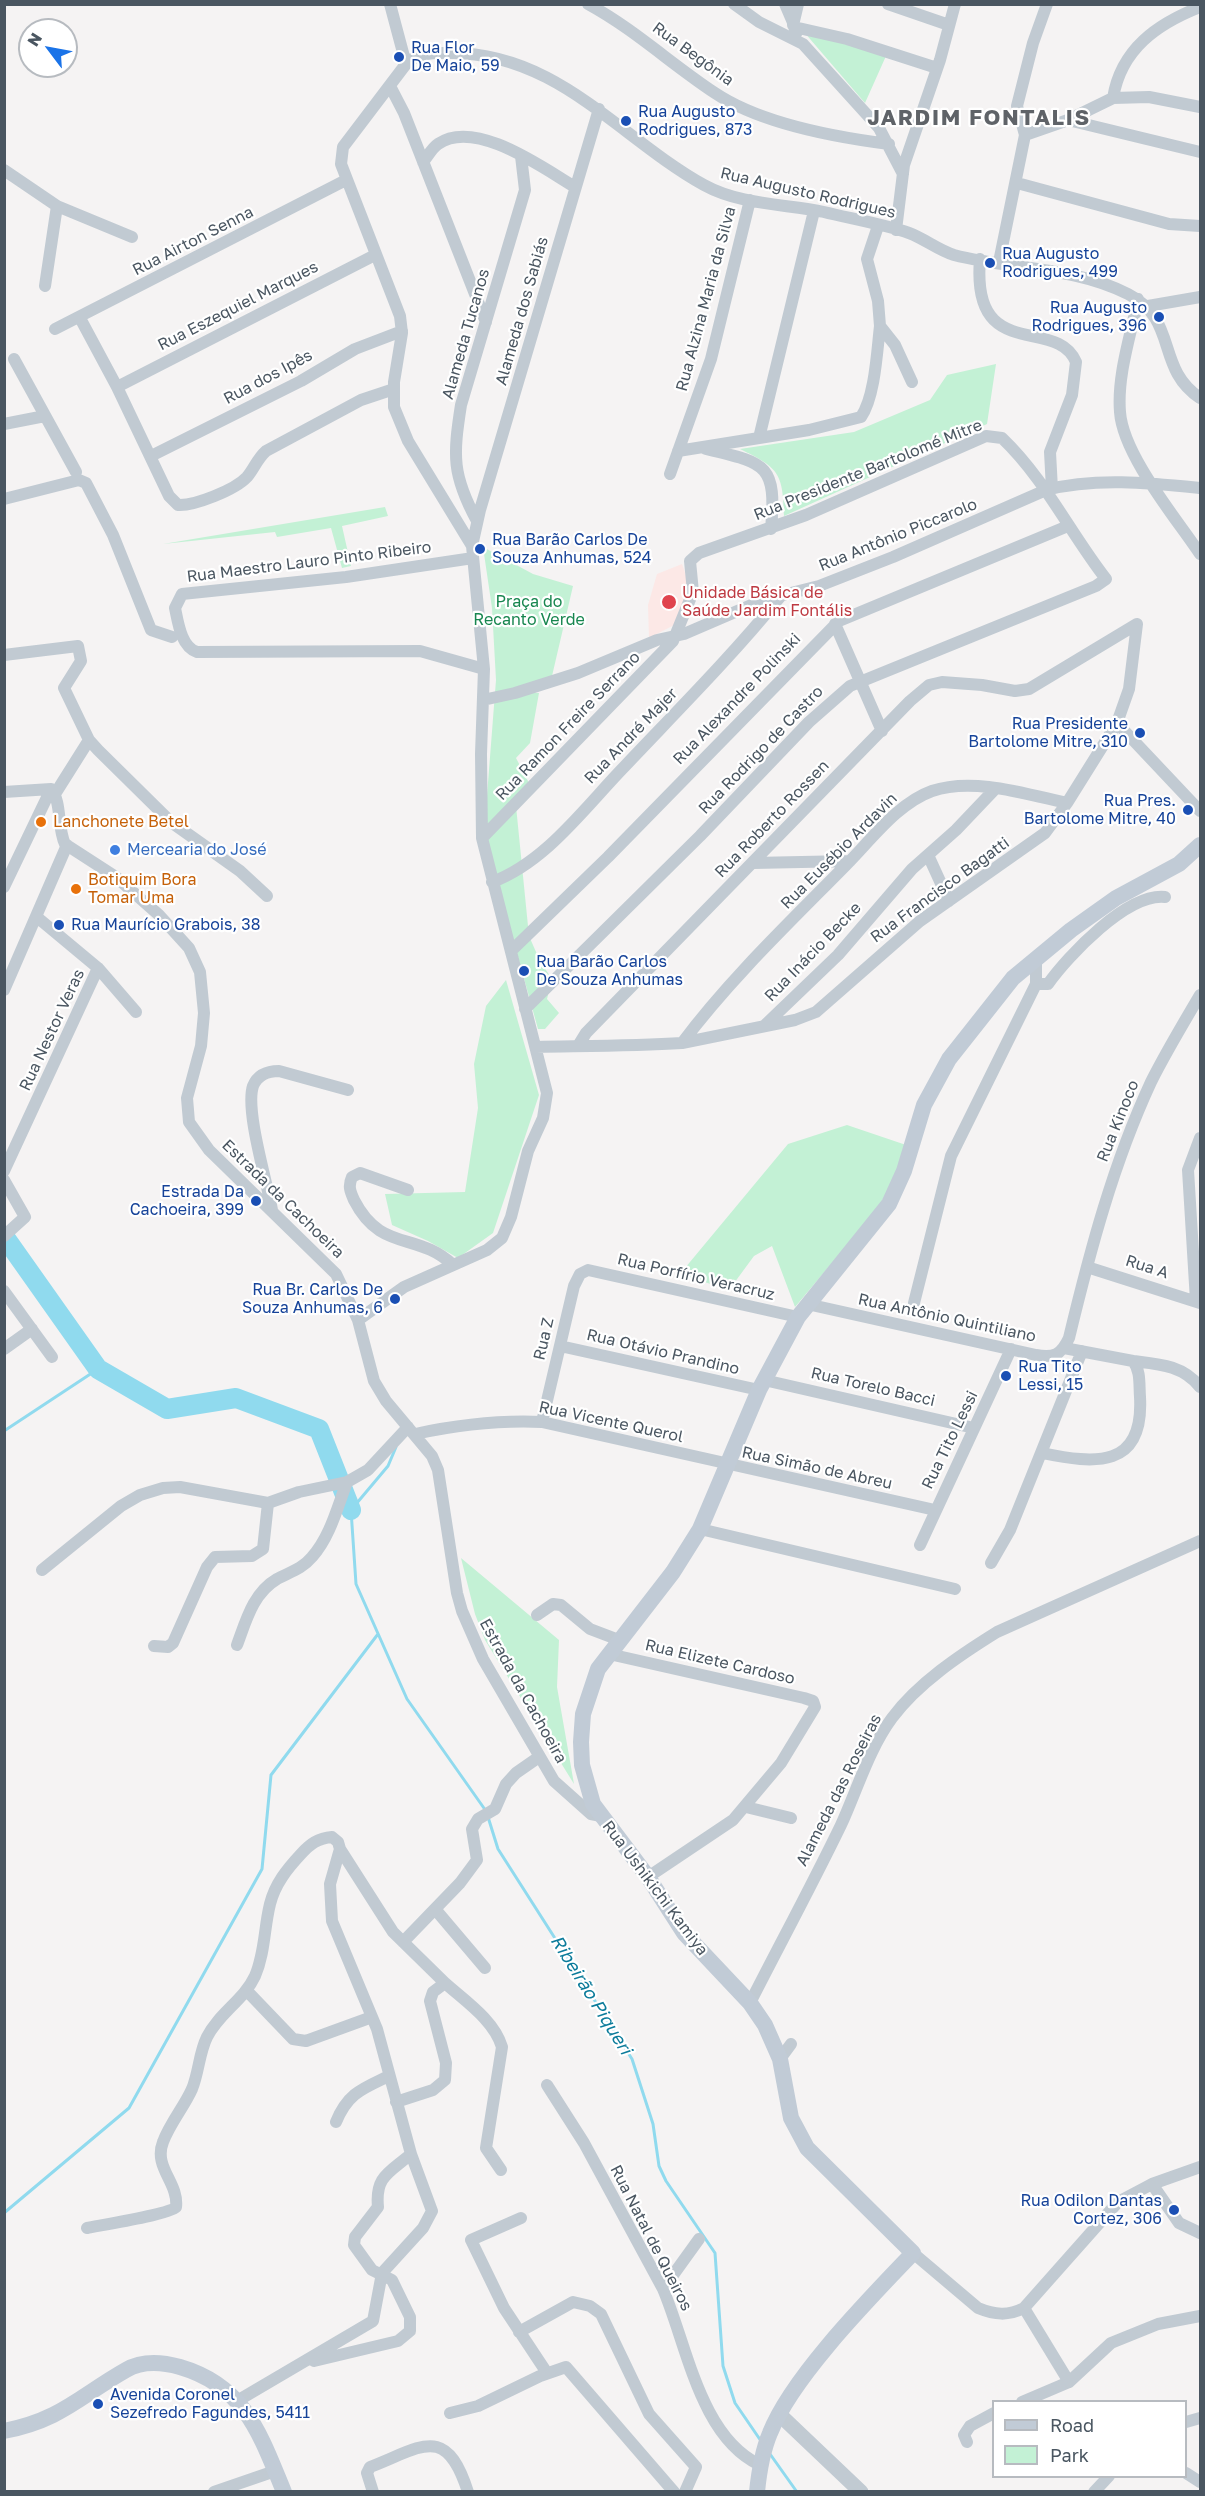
<!DOCTYPE html>
<meta charset="utf-8">
<style>
body{margin:0}
#map{position:relative;width:1205px;height:2496px;overflow:hidden;background:#f5f3f3;font-family:"Golos Text",sans-serif}
canvas{display:block}
.frame{position:absolute;inset:0;border:6px solid #4a5661;pointer-events:none}
.legend{position:absolute;left:992px;top:2400px;width:195px;height:78px;box-sizing:border-box;background:#fff;border:2px solid #b7bbc0;margin:0;padding:8px 10px;list-style:none;font-size:18px;color:#4a5661}
.legend li{display:flex;align-items:center;gap:12px;height:30px}
.legend b{width:30px;border:2px solid #b7bbc0}
.north{position:absolute;left:18px;top:18px;width:60px;height:60px;box-sizing:border-box;background:#fff;border:2px solid #b7bbc0;border-radius:50%;rotate:302deg;font-size:16px;font-weight:700;line-height:24px;text-align:center;color:#4a5661}
.north::after{content:'';display:block;margin:auto;width:21px;height:27px;background:#1a73e8;clip-path:polygon(50% 0,100% 100%,50% 72%,0 100%)}
</style>
<div id="map">
<canvas width="1205" height="2496"></canvas>
<div class="frame"></div>
<ul class="legend">
<li><b style="height:8px;background:#c1cbd6"></b>Road</li>
<li><b style="height:16px;background:#c3f1d5"></b>Park</li>
</ul>
<div class="north">N</div>
</div>
<script>
const ctx = document.querySelector('canvas').getContext('2d');
ctx.lineJoin = 'round';
function fill(path, color) { ctx.fillStyle = color; ctx.fill(path, 'evenodd'); }
function trace(path, color, width, dash) { ctx.strokeStyle = color; ctx.lineWidth = width; ctx.lineCap = dash ? 'butt' : 'round'; ctx.setLineDash(dash || []); ctx.stroke(path); }
function drawText(font, color, halo, rows, align = 'center') {
  ctx.font = font + ' "Golos Text",sans-serif'; ctx.lineWidth = 4.5; ctx.setLineDash([]); ctx.textBaseline = 'middle'; ctx.strokeStyle = halo; ctx.fillStyle = color; for (const [text, x, y, turn = 0] of rows) {
    ctx.save(); ctx.translate(x, y); ctx.rotate((+turn || 0) * Math.PI / 180); ctx.textAlign = isNaN(turn) ? turn : align; if (halo) ctx.strokeText(text, 0, 0); ctx.fillText(text, 0, 0); ctx.restore();
  }
}
const medical = new Path2D(`
 M682 564 688 581 689 598 680 622 649 638 648 605 657 574Z`);
const green = new Path2D(`
 M804 32 886 56 865 103Z
 M996 364 987 424 784 516C783 473 779 468 740 449L854 432 930 400 947 375Z
 M385 507 388 516 342 526 351 566 342 568 331 528 277 537 275 532 163 544Z
 M483 547 533 574 573 586 552 676 518 692 539 693 530 743 516 758 529 783 516 806 529 936 540 961 552 979 547 999 559 1013 545 1029H538L484 834 496 680 492 608Z
 M506 980 539 1095 493 1233 458 1258 428 1241 392 1225 385 1194 465 1192 478 1108 474 1064 486 1006Z
 M847 1125 912 1147 878 1208 795 1307 772 1246 754 1256 729 1290 680 1274 788 1144Z
 M461 1558 559 1640 557 1687 574 1784 485 1640 475 1614Z`);
const stream = new Path2D(`
 M4 1431 98 1369
 M396 1447 388 1466 351 1510 356 1584 407 1699 486 1811
 M488 1817 498 1849 632 2059 653 2124 659 2166 666 2181 715 2253 723 2366 735 2403 761 2441
 M4 2213 129 2108 262 1869 271 1775 378 1634
 M770 2454 797 2492`);
const river = new Path2D(`
 M4 1236 98 1369 167 1409 236 1398 319 1429 351 1510`);
const minor = new Path2D(`
 M390 4 406 64
 M588 4C634 29 671 64 715 93 761 124 834 137 889 144
 M734 4 759 22 803 44 879 128 903 174
 M785 4 797 32
 M888 4 949 25
 M793 25 798 4
 M794 27 847 39 937 68
 M390 86 404 113 486 322
 M1113 98C1121 49 1157 24 1200 7
 M1068 120 1200 152
 M1025 135 1068 120 1113 98 1149 97 1200 107
 M1025 135 1017 106 1033 43 1047 4
 M423 162C428 156 432 148 438 144 475 118 543 168 575 187
 M4 170 57 206 132 237
 M1017 183 1169 224 1200 226
 M878 226 867 259 878 301 880 326 895 345 912 382
 M896 230 904 165 940 60 955 4
 M980 259C971 365 1057 315 1076 362L1072 395 1050 452 1052 489
 M999 262 1025 135
 M45 286 57 206
 M1138 299C1131 335 1117 375 1120 412 1123 455 1176 518 1200 554
 M1148 306 1200 297
 M80 318 117 387 169 496 178 505C194 506 235 490 247 477 254 469 257 459 266 451L361 400 394 389
 M55 329 346 180
 M14 359 76 472
 M117 387 375 255
 M4 424 45 416
 M759 438 814 211
 M706 449C765 463 777 463 771 529
 M678 451 809 430 861 417C875 397 877 351 880 326
 M151 456 301 381 355 349 402 331
 M670 474 711 359 750 200
 M4 499 79 480 86 483 113 535 151 630 172 637
 M477 521C452 475 453 456 461 405L525 190 521 156
 M472 546 480 510 599 109
 M473 558 346 577 182 594 175 608C178 622 181 647 197 652L420 651 484 669
 M835 624 882 731
 M4 655 78 646 81 661 64 688 89 740 98 750 171 822 240 871 267 896
 M483 700 515 693 578 673 657 640 684 634 763 600 819 586 893 557 1046 490C1095 477 1151 483 1200 488
 M1117 723 1200 811
 M51 789C62 802 57 827 65 844L116 877 159 915 189 948 200 972 204 1013 201 1046 187 1098 189 1122 209 1150 336 1274 358 1320 374 1381 386 1401 432 1456 438 1470 457 1593 462 1611 483 1659 554 1781 591 1814 601 1816
 M4 792 51 789
 M55 794 89 740
 M482 838 673 641 693 592 690 561 699 553 806 515 986 436 1002 438C1045 479 1070 533 1106 579L1096 586 850 686 809 722 700 836 525 1009
 M928 855 949 901
 M753 863 850 861
 M492 882C546 862 585 807 625 766 678 710 731 657 780 597
 M4 887 51 789
 M38 918 98 968 136 1012
 M511 951 608 857 839 621 1068 526
 M1036 984H1048C1068 956 1127 893 1165 897
 M4 990 67 845
 M764 1026 838 955 912 869 956 830 995 789
 M682 1043C730 979 790 922 846 865 871 840 898 803 932 791 973 777 1026 794 1067 803
 M537 1047C585 1046 634 1046 682 1043L795 1020 816 1012 920 921 1045 833 1067 803 1117 723 1129 689 1137 624 1029 689 1015 691 982 685 942 682 929 685 910 701 586 1033 578 1046
 M4 1171 98 968
 M4 1180 25 1217 4 1236
 M408 1190 360 1173 352 1177C348 1186 350 1191 354 1200 381 1253 417 1231 453 1265
 M272 1210C267 1182 245 1110 253 1086 258 1074 268 1071 279 1071L348 1090
 M1087 1267 1200 1303
 M4 1291 52 1357
 M1196 1301 1188 1170 1200 1138
 M914 1303 951 1156 1036 984V958
 M807 1304 1036 1355C1054 1358 1061 1355 1069 1338 1090 1251 1113 1164 1151 1082 1166 1052 1183 1024 1200 995
 M358 1320 404 1287 487 1250 502 1238 511 1217 528 1151 543 1118 547 1093 482 838 481 754 484 669 472 546 408 441 394 407V382L402 333 400 316 341 164 343 147 406 64C418 52 433 53 449 53 557 52 618 137 704 185 740 205 786 204 824 212 848 218 887 225 909 233 925 239 938 250 954 255 1011 270 1074 266 1128 294 1179 320 1155 368 1200 398
 M560 1346 759 1390
 M4 1349 32 1329
 M1133 1361C1158 1364 1183 1365 1200 1387
 M764 1380 974 1428
 M542 1422 574 1286 580 1274 588 1270 798 1317
 M415 1434C457 1425 500 1420 542 1422L935 1510
 M1042 1453C1095 1464 1144 1469 1140 1397 1139 1385 1141 1371 1133 1361L1064 1348
 M700 1529 955 1589
 M920 1545 1011 1349
 M991 1563 1010 1530 1082 1351
 M42 1570 121 1506 140 1495 163 1488 180 1487 268 1503 299 1492 347 1482 368 1470 408 1427
 M537 1615 553 1604 561 1605 590 1629 619 1640
 M237 1645C246 1621 253 1593 277 1579 290 1572 302 1569 312 1557 330 1537 337 1508 347 1482
 M154 1646 168 1647 173 1643 207 1567 215 1557 252 1556 263 1549 268 1503
 M609 1654 804 1698 813 1701 815 1707 781 1763 733 1820 648 1877
 M746 1807 791 1818
 M340 1849 393 1932 445 1983 433 1992 430 2001 446 2063 445 2080 433 2090 396 2102
 M435 1909 485 1968
 M403 1942 460 1883 477 1860 472 1829 478 1819 495 1809 506 1784 516 1773 539 1757
 M445 1983C465 2001 494 2020 502 2047L486 2148 501 2170
 M247 1991 293 2039 306 2041 372 2017
 M750 2003C780 1944 812 1885 841 1825 857 1790 869 1749 892 1718 918 1683 960 1655 997 1632L1200 1541
 M780 2059 791 2044
 M547 2085 584 2143 663 2289C687 2345 700 2437 760 2465
 M336 2122C348 2093 362 2089 389 2076
 M1152 2184 1179 2223 1200 2233
 M521 2218 471 2240 504 2308 547 2373
 M87 2228C102 2225 170 2214 176 2207 179 2183 153 2167 163 2142 170 2123 184 2107 192 2089 199 2072 199 2053 207 2037 219 2013 244 2000 255 1976 265 1953 264 1928 270 1904 275 1884 287 1869 301 1854 310 1844 318 1838 332 1837L338 1842 340 1849 330 1884 332 1921 377 2029 411 2154 432 2211 423 2228 382 2273 373 2321 237 2401
 M913 2253 978 2308C995 2315 1008 2316 1024 2308L1118 2202 1152 2184 1200 2167
 M663 2289 699 2239
 M1024 2308 1069 2382
 M519 2332 573 2302 590 2306 601 2314 649 2414 696 2467 685 2492
 M314 2361 398 2341 410 2331V2317L392 2280 372 2270 354 2245 355 2237 378 2207C375 2176 389 2173 411 2154
 M1022 2402 1069 2382 1111 2343 1158 2324 1200 2316
 M450 2413 478 2406 540 2376 566 2367 674 2492
 M1186 2422 1200 2418
 M967 2442 964 2435 970 2426 994 2413
 M1186 2473 1200 2482
 M214 2492 275 2471
 M373 2492 367 2473 370 2467C422 2447 446 2423 468 2492
 M1094 2492 1109 2476`);
const tertiary = new Path2D(`
 M780 2415 861 2492`);
const secondary = new Path2D(`
 M4 2431C61 2420 80 2396 126 2370 143 2360 162 2362 180 2367 245 2386 260 2434 284 2492
 M757 2492C759 2472 762 2452 770 2433 792 2377 870 2298 913 2253L807 2148 791 2118 780 2059 765 2025 750 2003 684 1933 648 1877 593 1804 582 1765 581 1742 583 1714 598 1669 673 1572 700 1529 759 1390 798 1317 889 1204 904 1171 924 1105 949 1059 1013 978 1071 930 1116 898 1179 864 1200 845`);
const markers = [
 [399,57,6,"#1a4fb4"],
 [626,121,6,"#1a4fb4"],
 [990,263,6,"#1a4fb4"],
 [1159,317,6,"#1a4fb4"],
 [480,549,6,"#1a4fb4"],
 [669,602,8,"#e0444e"],
 [1140,733,6,"#1a4fb4"],
 [1188,810,6,"#1a4fb4"],
 [41,822,6,"#e8710a"],
 [115,850,6,"#3f7fe0"],
 [76,889,6,"#e8710a"],
 [59,925,6,"#1a4fb4"],
 [524,971,6,"#1a4fb4"],
 [256,1201,6,"#1a4fb4"],
 [395,1299,6,"#1a4fb4"],
 [1006,1376,6,"#1a4fb4"],
 [1174,2210,6,"#1a4fb4"],
 [98,2404,6,"#1a4fb4"]
];
const transitNames = [
 ["Rua Flor",411,48],
 ["De Maio, 59",411,66],
 ["Rua Augusto",638,112],
 ["Rodrigues, 873",638,130],
 ["Rua Augusto",1002,254],
 ["Rodrigues, 499",1002,272],
 ["Rua Augusto",1147,308,"right"],
 ["Rodrigues, 396",1147,326,"right"],
 ["Rua Barão Carlos De",492,540],
 ["Souza Anhumas, 524",492,558],
 ["Rua Presidente",1128,724,"right"],
 ["Bartolome Mitre, 310",1128,742,"right"],
 ["Rua Pres.",1176,801,"right"],
 ["Bartolome Mitre, 40",1176,819,"right"],
 ["Rua Maurício Grabois, 38",71,925],
 ["Rua Barão Carlos",536,962],
 ["De Souza Anhumas",536,980],
 ["Estrada Da",244,1192,"right"],
 ["Cachoeira, 399",244,1210,"right"],
 ["Rua Br. Carlos De",383,1290,"right"],
 ["Souza Anhumas, 6",383,1308,"right"],
 ["Rua Tito",1018,1367],
 ["Lessi, 15",1018,1385],
 ["Rua Odilon Dantas",1162,2201,"right"],
 ["Cortez, 306",1162,2219,"right"],
 ["Avenida Coronel",110,2395],
 ["Sezefredo Fagundes, 5411",110,2413]
];
const streetNames = [
 ["Rua Begônia",693,54,36],
 ["Rua Augusto Rodrigues",808,193,13],
 ["Rua Airton Senna",193,241,-27],
 ["Rua Alzina Maria da Silva",706,299,-75],
 ["Rua Eszequiel Marques",238,306,-27],
 ["Alameda dos Sabiás",522,311,-74],
 ["Alameda Tucanos",466,334,-74],
 ["Rua dos Ipês",268,377,-28],
 ["Rua Presidente Bartolomé Mitre",868,470,-22],
 ["Rua Antônio Piccarolo",898,535,-22],
 ["Rua Maestro Lauro Pinto Ribeiro",309,562,-7],
 ["Rua Alexandre Polinski",737,699,-46],
 ["Rua Ramon Freire Serrano",568,726,-46],
 ["Rua André Majer",631,736,-46],
 ["Rua Rodrigo de Castro",761,750,-46],
 ["Rua Roberto Rossen",772,819,-46],
 ["Rua Eusébio Ardavin",839,851,-45],
 ["Rua Francisco Bagatti",940,890,-36],
 ["Rua Inácio Becke",813,952,-46],
 ["Rua Nestor Veras",52,1030,-65],
 ["Rua Kinoco",1118,1121,-68],
 ["Estrada da Cachoeira",283,1199,44],
 ["Rua A",1147,1267,18],
 ["Rua Porfírio Veracruz",696,1277,13],
 ["Rua Antônio Quintiliano",947,1318,12],
 ["Rua Z",544,1339,-77],
 ["Rua Otávio Prandino",663,1352,13],
 ["Rua Torelo Bacci",873,1387,13],
 ["Rua Vicente Querol",611,1422,12],
 ["Rua Tito Lessi",950,1440,-64],
 ["Rua Simão de Abreu",817,1468,12],
 ["Rua Elizete Cardoso",720,1662,13],
 ["Estrada da Cachoeira",523,1691,61],
 ["Alameda das Roseiras",839,1790,-63],
 ["Rua Ushikichi Kamiya",655,1888,53],
 ["Rua Natal de Queiros",651,2238,63]
];
const healthNames = [
 ["Unidade Básica de",682,593],
 ["Saúde Jardim Fontális",682,611]
];
const parkNames = [
 ["Praça do",529,602],
 ["Recanto Verde",529,620]
];
const foodNames = [
 ["Lanchonete Betel",53,822],
 ["Botiquim Bora",88,880],
 ["Tomar Uma",88,898]
];
const shopNames = [
 ["Mercearia do José",127,850]
];
const waterNames = [
 ["Ribeirão Piqueri",591,1995,58]
];
const districtNames = [
 ["JARDIM FONTALIS",979,118]
];
fill(medical, '#fce8e6');
fill(green, '#c3f1d5');
trace(stream, '#90daee', 3);
trace(river, '#90daee', 20);
trace(minor, '#c1cad2', 12);
trace(tertiary, '#c1cad2', 15);
trace(secondary, '#c1cbd6', 16);
for (const [x, y, r, color] of markers) { const dot = new Path2D(); dot.arc(x, y, r, 0, 2 * Math.PI); ctx.fillStyle = color; ctx.fill(dot); trace(dot, '#fff', 2); }
drawText('16px', '#164399', '#fff', transitNames, 'left');
drawText('16px', '#4a5661', '#fff', streetNames);
drawText('16px', '#be3a42', '#fff', healthNames, 'left');
drawText('16px', '#17864f', '#fff', parkNames);
drawText('16px', '#c56008', '#fff', foodNames, 'left');
drawText('16px', '#366cbe', '#fff', shopNames, 'left');
drawText('italic 18px', '#0c7c9b', '#fff', waterNames);
ctx.letterSpacing = '1.5px';
drawText('bold 22px', '#5f6368', '#fff', districtNames);
ctx.letterSpacing = '0px';
</script>
